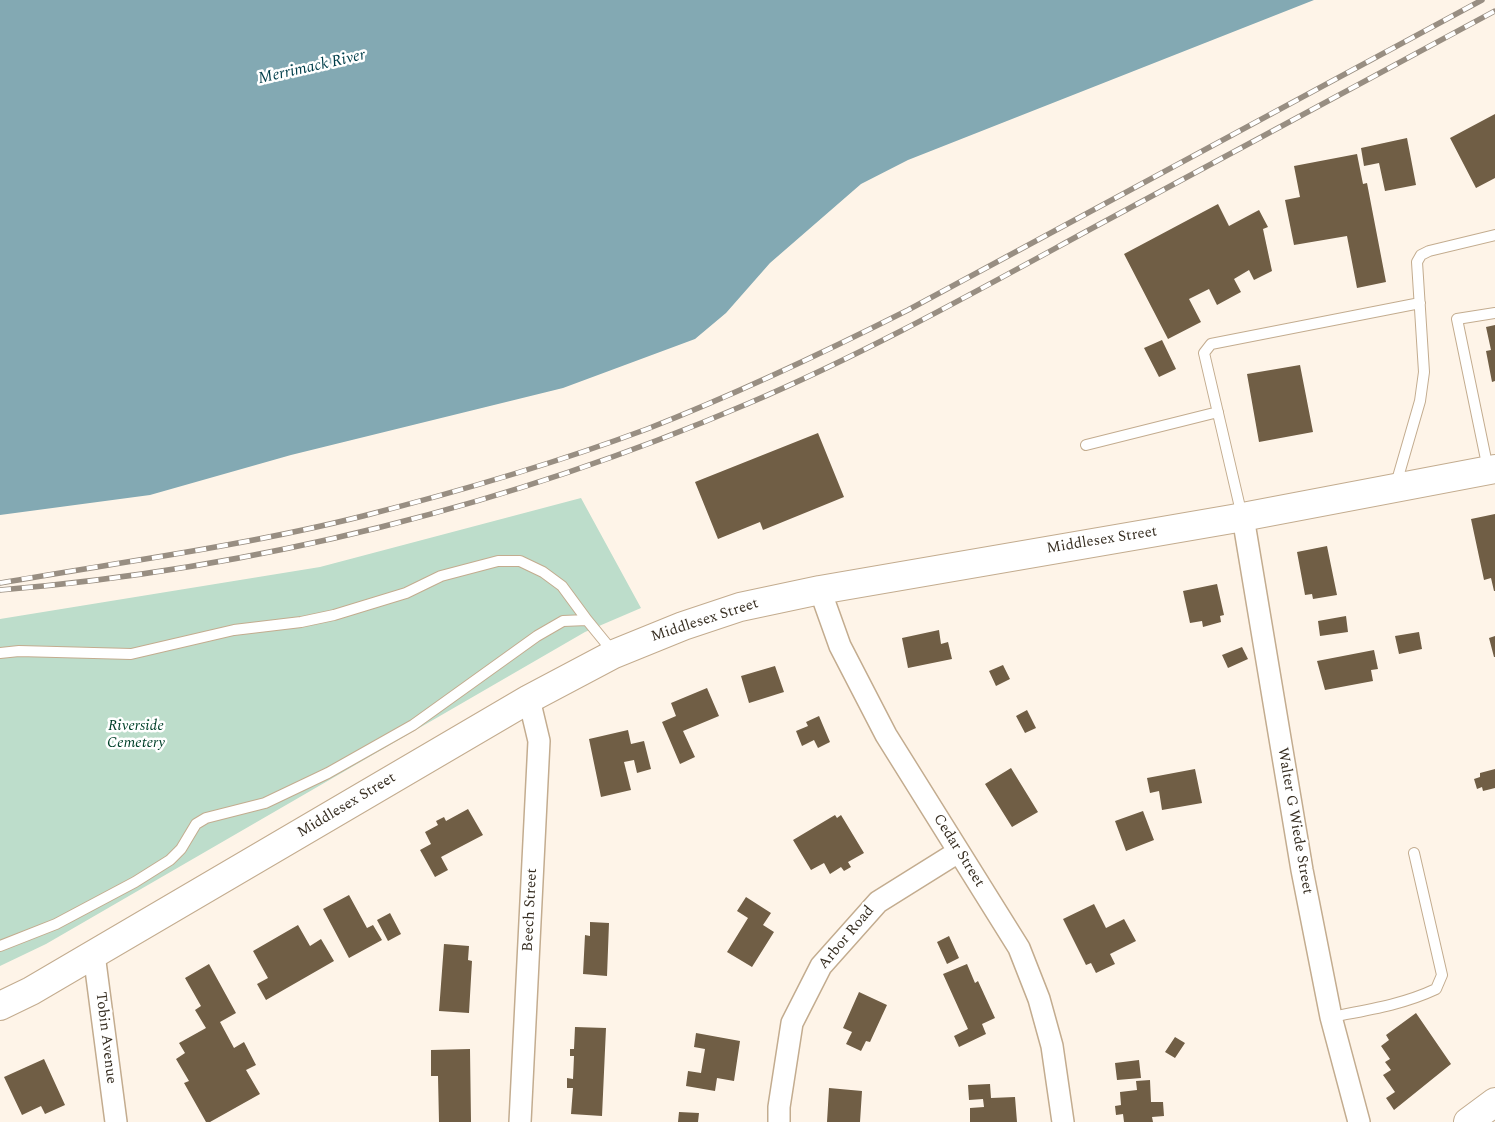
<!DOCTYPE html>
<style>
body{margin:0}
canvas{display:block;background:#fef4e8}
</style>
<canvas width="1495" height="1122"></canvas>
<script>
const ctx = document.querySelector('canvas').getContext('2d');
ctx.lineJoin = 'round';
function fill(path, color) { ctx.fillStyle = color; ctx.fill(path, 'evenodd'); }
function trace(path, color, width, dash) { ctx.strokeStyle = color; ctx.lineWidth = width; ctx.lineCap = dash ? 'butt' : 'round'; ctx.setLineDash(dash || []); ctx.stroke(path); }
function drawText(font, color, halo, rows, align = 'center') {
  ctx.font = font + ' Spectral,serif'; ctx.lineWidth = 5; ctx.setLineDash([]); ctx.textBaseline = 'middle'; ctx.strokeStyle = halo; ctx.fillStyle = color; for (const [text, x, y, turn = 0] of rows) {
    ctx.save(); ctx.translate(x, y); ctx.rotate((+turn || 0) * Math.PI / 180); ctx.textAlign = isNaN(turn) ? turn : align; if (halo) ctx.strokeText(text, 0, 0); ctx.fillText(text, 0, 0); ctx.restore();
  }
}
const green = new Path2D(`
 M581 498 641 608 585 632 46 944 0 966V619L320 567Z`);
const water = new Path2D(`
 M0 0H1314L908 160 861 184 770 263 726 313 695 339 563 388 291 455 150 495 0 515Z`);
const building = new Path2D(`
 M1495 114V178L1476 188 1450 138Z
 M1407 138 1416 185 1385 191 1379 163 1364 166 1361 148Z
 M1357 154 1363 184 1367 183 1386 282 1357 288 1347 236 1294 245 1285 200 1300 197 1294 166Z
 M1218 204 1229 226 1259 210 1268 227 1263 229 1272 271 1254 280 1249 270 1234 279 1241 292 1217 305 1209 289 1189 299 1201 322 1168 339 1124 254Z
 M1495 325V381L1492 382 1486 351 1491 350 1486 327Z
 M1162 340 1176 369 1159 377 1144 348Z
 M1300 365 1313 432 1259 442 1247 374Z
 M818 433 844 497 763 530 760 522 718 539 695 482Z
 M1495 514V591H1494L1491 578 1484 580 1471 519Z
 M1327 546 1337 595 1313 599 1312 594 1305 595 1297 552Z
 M1217 584 1224 615 1220 616 1221 622 1203 627 1202 621 1190 623 1183 591Z
 M1346 616 1348 632 1320 636 1318 621Z
 M939 630 941 644 948 642 952 659 908 668 902 638Z
 M1419 632 1422 649 1399 654 1395 636Z
 M1495 636V657H1494L1489 638Z
 M1242 647 1248 659 1228 668 1222 655Z
 M1374 650 1378 669 1371 670 1373 681 1325 690 1317 661Z
 M1003 665 1010 679 996 686 989 671Z
 M775 666 784 692 749 703 741 676Z
 M707 688 719 716 683 731 695 757 680 764 662 722 676 716 671 703Z
 M1027 710 1036 728 1025 733 1016 716Z
 M819 716 830 742 818 748 814 740 802 746 796 731 808 726 806 722Z
 M628 730 631 744 644 741 651 769 637 773 634 760 624 762 631 790 601 797 589 739Z
 M1011 768 1038 812 1012 827 985 784Z
 M1195 769 1202 803 1162 810 1159 791 1150 793 1147 778Z
 M1495 769V788L1483 791 1482 787 1477 789 1474 779 1480 777V773Z
 M468 809 483 835 441 857 448 870 435 877 420 850 431 844 425 832 438 825 436 821 444 817 446 821Z
 M1143 811 1154 840 1126 851 1115 821Z
 M835 815 837 818 841 815 864 853 848 862 851 867 844 871 841 867 830 874 824 863 811 870 793 840Z
 M349 895 367 928 373 925 382 940 349 958 323 909Z
 M746 897 771 913 763 925 774 932 752 967 727 952 748 918 737 911Z
 M1094 904 1106 928 1124 919 1136 941 1110 954 1115 964 1096 973 1091 963 1086 965 1063 919Z
 M390 913 401 934 388 941 377 920Z
 M590 922 609 923 607 976 583 974 585 935 590 936Z
 M298 925 310 946 321 939 334 961 266 1000 257 984 268 978 253 951Z
 M949 936 959 958 947 964 937 942Z
 M444 944 469 946 468 960 472 961 469 1013 439 1011Z
 M209 964 236 1013 220 1022 234 1048 244 1042 256 1065 246 1070 260 1094 210 1122H206L184 1083 189 1081 176 1059 185 1053 179 1043 206 1028 195 1010 201 1006 185 978Z
 M967 964 975 983 978 981 995 1018 982 1024 986 1034 959 1047 954 1036 968 1029 943 974Z
 M859 992 887 1005 870 1042 866 1041 861 1051 846 1044 852 1032 843 1028Z
 M1416 1013 1451 1064 1394 1110 1386 1098 1395 1092 1383 1075 1391 1070 1385 1062 1390 1059 1381 1046 1389 1040 1386 1035Z
 M575 1027 606 1028 602 1116 571 1114 573 1088H567V1078L573 1079 574 1056H570V1049H574Z
 M696 1033 740 1041 734 1081 717 1078 715 1091 686 1086 688 1071 701 1073 705 1049 694 1047Z
 M1175 1037 1185 1043 1175 1058 1165 1052Z
 M470 1049 471 1122H439L438 1076H431V1050Z
 M44 1059 65 1105 45 1114 41 1106 22 1115 4 1077Z
 M1139 1060 1141 1078 1117 1080 1115 1063Z
 M1150 1080 1151 1102H1163L1164 1116 1152 1117 1153 1122H1124L1123 1114 1116 1115 1115 1106 1121 1105 1120 1092 1137 1090 1136 1081Z
 M990 1084 991 1098 1015 1097 1017 1122H970V1108L984 1107 983 1099 969 1100 968 1085Z
 M829 1088 862 1091 860 1122H827Z
 M679 1112 699 1113 698 1122H678Z`);
const lane = new Path2D(`
 M1086 445 1218 412
 M1488 469 1457 319 1495 313
 M1396 484 1420 401 1424 372 1417 262 1421 255 1429 251 1495 235
 M1242 516 1204 353 1211 344 1420 303
 M0 653 19 651 131 654 234 630 301 622 334 615 406 593 441 576 498 561H520L543 572 562 586 587 620
 M0 946 56 924 135 882 170 860 181 849 196 824 206 818 265 803 328 773 413 725 537 636 563 621 587 620 614 653
 M1331 1017C1367 1010 1402 1005 1436 989L1442 975 1414 853`);
const street = new Path2D(`
 M1243 517 1302 870 1331 1017 1359 1122
 M820 590 840 646 886 735 1019 948 1039 999 1052 1046 1063 1122
 M94 954 116 1122
 M520 1122 539 741 529 699
 M779 1122V1107L792 1023 821 966 878 902 958 852`);
const secondary = new Path2D(`
 M1468 1122 1495 1102`);
const primary = new Path2D(`
 M0 1006 31 991 529 699 614 654 683 626 740 607 820 590 1232 519 1495 469`);
const rail = new Path2D(`
 M0 583C121 562 244 546 363 516 457 492 556 463 647 429 736 394 823 353 908 310L1482 0
 M0 590C256 569 511 505 747 404 864 354 975 292 1087 231 1223 158 1359 84 1495 11`);
const streetNames = [
 ["Middlesex Street",1102,541,-9],
 ["Middlesex Street",705,621,-18],
 ["Middlesex Street",347,806,-31],
 ["Walter G Wiede Street",1294,821,80],
 ["Cedar Street",958,851,58],
 ["Beech Street",531,910,-87],
 ["Arbor Road",847,938,-50],
 ["Tobin Avenue",105,1038,83]
];
const parkNames = [
 ["Riverside",136,727],
 ["Cemetery",136,744]
];
const waterNames = [
 ["Merrimack River",312,68,-13]
];
fill(green, '#bdddcb');
fill(water, '#83a9b3');
fill(building, '#705e45');
trace(lane, '#c3ac8f', 12);
trace(street, '#c3ac8f', 24);
trace(secondary, '#c3ac8f', 30);
trace(primary, '#c3ac8f', 30);
trace(lane, '#fff', 10);
trace(street, '#fff', 21);
trace(secondary, '#fff', 28);
trace(primary, '#fff', 28);
trace(rail, '#988e82', 5.5);
trace(rail, '#fff', 4, [11]);
drawText('15px', '#372e22', '#fff', streetNames);
drawText('italic 15px', '#004029', '#fff', parkNames);
drawText('italic 16px', '#003e4a', '#fff', waterNames);
</script>
